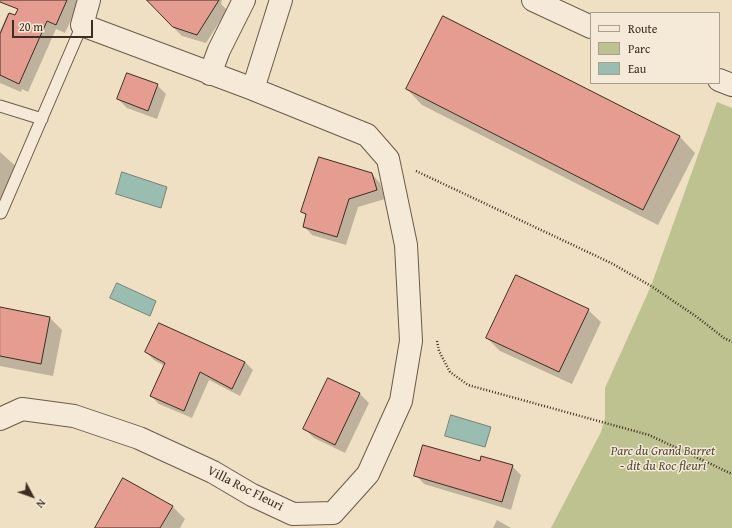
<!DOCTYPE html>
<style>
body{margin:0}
#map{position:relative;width:732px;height:528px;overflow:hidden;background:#efdfc3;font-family:"Gentium Book Plus",serif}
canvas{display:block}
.legend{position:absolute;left:590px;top:12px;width:130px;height:72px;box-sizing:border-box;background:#f5ead8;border:1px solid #ab9e8f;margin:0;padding:5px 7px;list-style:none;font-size:12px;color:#3d2d22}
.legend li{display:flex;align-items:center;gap:8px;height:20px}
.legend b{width:20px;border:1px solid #ab9e8f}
.north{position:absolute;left:12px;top:476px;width:40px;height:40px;-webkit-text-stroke:3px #f5ead8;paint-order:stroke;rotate:131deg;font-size:11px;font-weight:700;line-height:16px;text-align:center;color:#3d2d22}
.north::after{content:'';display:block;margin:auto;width:14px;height:18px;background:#3d2d22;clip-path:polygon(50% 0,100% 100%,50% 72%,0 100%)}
.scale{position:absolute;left:12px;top:20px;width:81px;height:18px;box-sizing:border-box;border:2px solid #3d2d22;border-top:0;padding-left:5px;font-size:12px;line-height:14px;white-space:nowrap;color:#3d2d22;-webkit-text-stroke:3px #f5ead8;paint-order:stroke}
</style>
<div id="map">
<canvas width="732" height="528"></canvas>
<ul class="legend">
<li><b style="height:5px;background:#f5ead8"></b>Route</li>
<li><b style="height:11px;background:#bec190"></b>Parc</li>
<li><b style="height:11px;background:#9abdb1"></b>Eau</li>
</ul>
<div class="north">N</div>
<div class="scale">20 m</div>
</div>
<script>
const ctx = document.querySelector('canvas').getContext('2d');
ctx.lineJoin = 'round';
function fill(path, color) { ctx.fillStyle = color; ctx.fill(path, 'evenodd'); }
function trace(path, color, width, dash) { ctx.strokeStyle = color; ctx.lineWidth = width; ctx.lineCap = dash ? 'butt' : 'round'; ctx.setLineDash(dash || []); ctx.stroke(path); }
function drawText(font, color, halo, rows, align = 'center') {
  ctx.font = font + ' "Gentium Book Plus",serif'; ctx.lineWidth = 3; ctx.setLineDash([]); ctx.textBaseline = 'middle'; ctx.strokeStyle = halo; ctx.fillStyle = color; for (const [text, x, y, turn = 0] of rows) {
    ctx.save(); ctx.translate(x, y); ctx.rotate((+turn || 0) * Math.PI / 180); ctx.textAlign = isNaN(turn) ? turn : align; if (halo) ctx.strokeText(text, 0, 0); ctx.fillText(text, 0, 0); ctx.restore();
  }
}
const green = new Path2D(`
 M717 102 732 108V528H551L601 432 605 418V388L651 286Z`);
const water = new Path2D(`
 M122 172 167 187 161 208 116 194Z
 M117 283 156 301 150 316 110 298Z
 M451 415 491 427 485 447 445 436Z`);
const shadow = new Path2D(`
 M23 0H80L65 33 56 29 28 92 22 89 21 92 0 83V31L8 13 16 17Z
 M159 0H222L221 4 227 10 206 43 182 36 173 27Z
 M443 17 680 137 695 153 658 225 422 105 407 89Z
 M157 85 166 94 157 119 127 108 118 99Z
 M0 152 21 171 0 199Z
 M372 174 380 183 385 199 358 207 346 245 312 235 304 226 307 216 302 212Z
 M0 308 49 317 62 330 53 376 0 366Z
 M588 310 601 322 572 384 500 351 487 338Z
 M146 352 245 362 253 370 240 396 209 380 192 418 159 404 151 396 165 366 154 360Z
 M329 379 360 394 369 403 345 453 314 438 305 429Z
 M480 462 512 466 521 475 511 510 424 484 416 475Z
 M172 506 185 519 180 528H96Z
 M497 520 511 528H493Z`);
const building = new Path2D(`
 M0 0H67L56 25 47 21 19 84 0 75V34L9 13 15 15 18 9 0 2Z
 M147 0H219L197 35 173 27Z
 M443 16 680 136 643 210 406 89Z
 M127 73 158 84 148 111 117 99Z
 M319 157 372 173 377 190 349 199 337 237 303 227 306 214 301 212Z
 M516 275 589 309 559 372 486 338Z
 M0 307 50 317 41 364 0 356Z
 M159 323 245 362 232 389 200 372 184 411 150 396 165 363 145 352Z
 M328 378 360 393 335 445 303 429Z
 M423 445 480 461 481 456 513 465 502 502 414 476Z
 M123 478 173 506 160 528H95Z`);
const path = new Path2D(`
 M416 171 611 263 651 286 697 317 724 338 732 342
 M437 341 439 351 450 372 468 385 649 435 732 474`);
const lane = new Path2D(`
 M0 106 42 119
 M1 213 82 25`);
const street = new Path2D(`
 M533 0 591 27
 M210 74 219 50 244 0
 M719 80 732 85
 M253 89 281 0
 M0 419 22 409 74 416 139 438 213 472 252 495 293 514 333 513 368 474 401 401 411 341 406 245 388 159 367 135 253 89 82 25 89 0`);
const parkNames = [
 ["Parc du Grand Barret",663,452],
 ["- dit du Roc fleuri",663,467]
];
const streetNames = [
 ["Villa Roc Fleuri",245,489,27]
];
fill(green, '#bec190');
fill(water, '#9abdb1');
trace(water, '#758378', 1);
fill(shadow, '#0003');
fill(building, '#e59d91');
trace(building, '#3d2d22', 1);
trace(lane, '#6a5a4a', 13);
trace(street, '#6a5a4a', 24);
trace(path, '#3d2d22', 2.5, [1, 2]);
trace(lane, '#f5ead8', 11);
trace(street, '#f5ead8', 22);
drawText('italic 13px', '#574b38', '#f5ead8', parkNames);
drawText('13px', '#3d2d22', '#f5ead8', streetNames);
</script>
